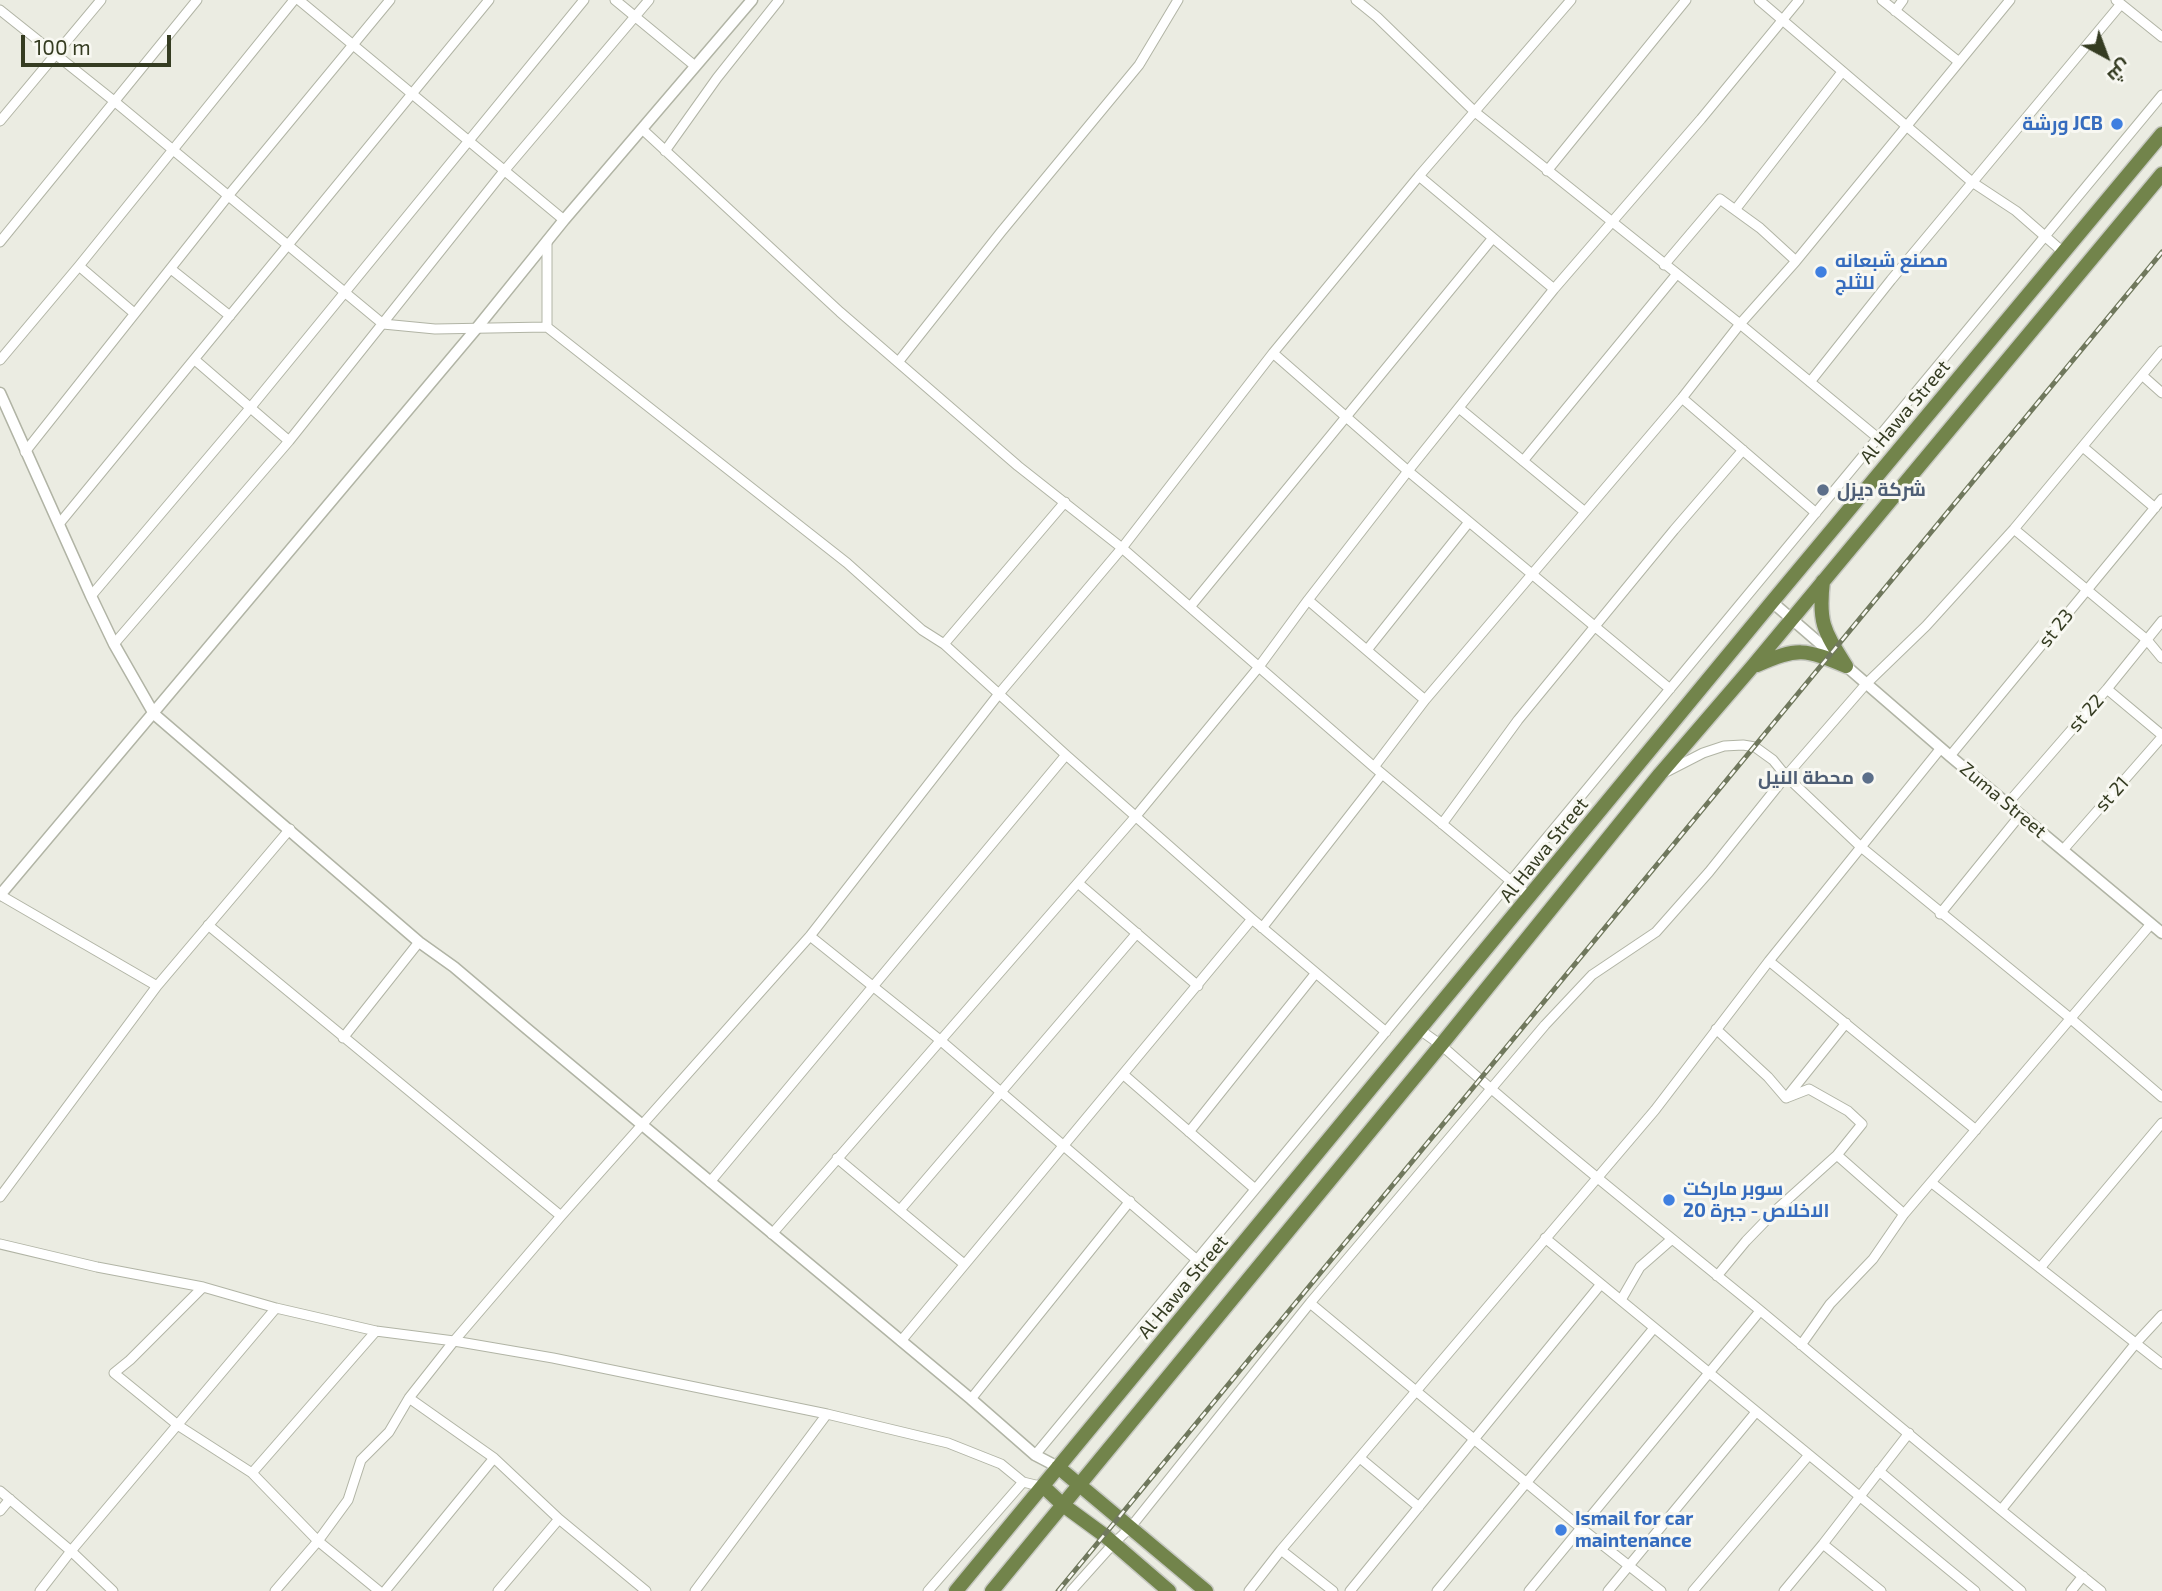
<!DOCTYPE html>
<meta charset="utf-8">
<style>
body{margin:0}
#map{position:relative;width:2162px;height:1591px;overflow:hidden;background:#ebece2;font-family:"Exo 2",Cairo,sans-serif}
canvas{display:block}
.north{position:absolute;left:2071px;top:21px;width:70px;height:70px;-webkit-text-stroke:5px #f8f8f2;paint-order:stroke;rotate:139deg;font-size:19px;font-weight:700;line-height:28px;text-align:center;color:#353c22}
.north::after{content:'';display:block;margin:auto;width:24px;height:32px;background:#353c22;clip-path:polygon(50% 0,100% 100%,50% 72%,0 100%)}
.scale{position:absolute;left:21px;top:35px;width:150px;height:32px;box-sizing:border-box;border:4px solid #353c22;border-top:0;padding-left:9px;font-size:21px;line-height:24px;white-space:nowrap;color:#353c22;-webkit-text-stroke:5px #f8f8f2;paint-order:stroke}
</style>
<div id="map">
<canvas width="2162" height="1591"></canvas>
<div class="north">ش</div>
<div class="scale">100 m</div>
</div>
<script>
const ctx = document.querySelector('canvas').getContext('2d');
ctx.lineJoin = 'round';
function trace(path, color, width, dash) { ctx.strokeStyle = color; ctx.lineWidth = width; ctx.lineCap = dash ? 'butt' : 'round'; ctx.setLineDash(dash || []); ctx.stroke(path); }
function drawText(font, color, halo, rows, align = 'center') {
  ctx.font = font + ' "Exo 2",Cairo,sans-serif'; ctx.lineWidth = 6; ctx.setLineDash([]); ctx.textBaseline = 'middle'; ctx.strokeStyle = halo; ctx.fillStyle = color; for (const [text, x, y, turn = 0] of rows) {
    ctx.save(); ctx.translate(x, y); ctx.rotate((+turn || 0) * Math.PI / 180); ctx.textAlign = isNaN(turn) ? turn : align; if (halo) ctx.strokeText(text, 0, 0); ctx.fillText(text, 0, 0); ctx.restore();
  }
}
const minor = new Path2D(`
 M299 0 564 220
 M615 0 695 66
 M1356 0 1377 17 1475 112 1740 324 1878 438
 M1759 0 1972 182 2016 211 2063 252
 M1882 0 1959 62
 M2116 0 2162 37
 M0 10 114 101 383 324 435 329 547 327 847 563 922 630 944 644 1066 755 1252 919 1386 1032
 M1895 11 1903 0
 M0 121 101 0
 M642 129 840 312 1018 466 1122 548 1374 767 1530 897
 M665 151 717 78 779 0
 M1547 171 1686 0
 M1419 176 1554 289
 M1735 210 1842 72
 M0 242 197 0
 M1664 265 1720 199 1760 228 1796 261
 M79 266 134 313
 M171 269 230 316
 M547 327V241
 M1273 353 1408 471 1670 689
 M0 360 79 266 294 0
 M195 360 289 441
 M899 361 1001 232 1139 65 1178 0
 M2143 376 2162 393
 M1810 382 1891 280 2121 4
 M1682 398 1816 513
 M1459 408 1585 512
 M2083 447 2155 508
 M25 452 228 196 390 0
 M1523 461 1676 275
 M59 524 489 0
 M2014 529 2147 640 2162 658
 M91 596 251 407 584 0
 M1308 600 1425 700
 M1190 607 1492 239
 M114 644 289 441 504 171 649 0
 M944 644 1065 502
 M1367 650 1469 522
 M2107 689 2162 735
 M1950 756 2162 499
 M1374 767 1425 700 1682 398 1740 324 1796 261 2010 0
 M1668 771 1703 753 1724 746 1743 745 1755 747 1773 760 1786 776 1861 847 2070 1018 2162 1097
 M2008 803 2107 689 2162 621
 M1442 824 1518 720 1674 530 1743 450
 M2063 850 2162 737
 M1078 883 1198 986
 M0 895 157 986
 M1940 914 2021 814
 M208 925 561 1216
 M1262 928 1382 774
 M810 936 940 1040 1197 1260
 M1769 961 1976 1130
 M1716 1029 1768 1077 1786 1098
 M1420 1030 1441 1045C1545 1137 1654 1224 1762 1312 1875 1406 1987 1500 2101 1591
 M343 1038 419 942
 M1124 1075 1255 1189
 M1786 1098 1846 1023
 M1189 1132 1315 974
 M1837 1155 1904 1214
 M837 1158 964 1264
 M710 1182 1066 755
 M1932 1183 2162 1364
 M0 1197 157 986 290 829
 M900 1210 1137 933
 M772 1234 1136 816 1258 668 1308 600 1408 471 1554 289 1701 119 1799 0
 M1545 1238 1975 1591
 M0 1244 97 1267 203 1287 276 1308 376 1331 454 1341 553 1358 827 1414 948 1443 1001 1464 1023 1482 1044 1487
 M2040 1268 2162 1123
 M1717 1276 1746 1241 1777 1209 1837 1155 1862 1124 1848 1111 1809 1089 1786 1098
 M203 1287 130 1360 114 1373 179 1426 252 1473 318 1541 379 1591
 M1621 1300 1640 1267 1672 1239
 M1310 1303 1581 1528 1661 1591
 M901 1341 1252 919
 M1801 1345 1830 1304 1873 1259 1904 1214 2151 924
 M409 1398 494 1458 559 1519 646 1591
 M971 1399 1130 1201
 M1035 1455 2162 95
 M1360 1458 1419 1507
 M1879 1471 2021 1591
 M252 1473 376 1331
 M0 1491 71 1551 113 1591
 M2001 1510 2136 1343 2162 1315
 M0 1511 10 1499
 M1823 1544 1881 1591
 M1281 1550 1333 1591
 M40 1591 71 1551 276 1308
 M275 1591 318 1541 348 1500 361 1460 389 1432 409 1398 454 1341 561 1216 810 936 998 695 1122 548 1273 353 1419 176 1571 0
 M385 1591 494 1458
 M498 1591 559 1519
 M695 1591 827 1414
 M928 1591 1023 1482
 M1071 1591 1114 1543 1130 1528 1310 1303 1545 1025 1592 975 1656 932 1709 872 1786 776 1866 684 1926 626 2014 529 2162 351
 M1249 1591 1281 1550 1655 1110 1769 961 1941 748
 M1350 1591 1601 1284
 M1437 1591 1654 1328
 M1529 1591 1760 1311
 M1608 1591 1756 1412
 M1693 1591 1809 1455
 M1784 1591 1823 1544 1909 1433
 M2071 1591 2083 1576`);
const tertiary = new Path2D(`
 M0 393 91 596 114 644 154 714 419 942 454 967 526 1028 971 1399 1035 1455 1058 1467
 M1772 602 1950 756 2162 933
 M0 895 476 329 564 220 752 0`);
const trunk = new Path2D(`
 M1823 581C1818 623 1824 631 1846 666
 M1757 665C1798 647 1805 649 1846 666
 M1058 1467 1206 1591
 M1044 1487 1063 1505 1104 1535 1169 1591
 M956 1591 1772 602 2162 134
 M992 1591 1441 1045 1660 774 1752 667 2162 174`);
const rail = new Path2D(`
 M1058 1591 2162 252`);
const markers = [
 [2117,124,7,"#3f7fe0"],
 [1821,272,7,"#3f7fe0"],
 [1823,490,7,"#5c6f8a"],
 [1868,778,7,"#5c6f8a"],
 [1669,1200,7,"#3f7fe0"],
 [1561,1530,7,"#3f7fe0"]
];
const shopNames = [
 ["ورشة JCB",2103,124,"right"],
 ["مصنع شبعانه",1835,261],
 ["للثلج",1835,283],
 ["سوبر ماركت",1683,1189],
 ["الاخلاص - جبرة 20",1683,1211],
 ["Ismail for car",1575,1519],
 ["maintenance",1575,1541]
];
const streetNames = [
 ["Al Hawa Street",1905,412,-50],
 ["st 23",2056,628,-51],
 ["st 22",2086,713,-49],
 ["st 21",2112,794,-48],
 ["Zuma Street",2003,800,40],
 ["Al Hawa Street",1544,850,-51],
 ["Al Hawa Street",1183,1287,-50]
];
const serviceNames = [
 ["شركة ديزل",1837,490],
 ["محطة النيل",1854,778,"right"]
];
trace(minor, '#b1b4a5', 11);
trace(tertiary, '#b1b4a5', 13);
trace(trunk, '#c6c8c1', 17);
trace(minor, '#fff', 9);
trace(tertiary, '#fff', 10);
trace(trunk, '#72844b', 14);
trace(rail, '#70785d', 5);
trace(rail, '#f8f8f2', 2.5, [8]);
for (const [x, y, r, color] of markers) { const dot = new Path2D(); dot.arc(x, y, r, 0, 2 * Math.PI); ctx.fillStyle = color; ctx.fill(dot); trace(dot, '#f8f8f2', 2.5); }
drawText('bold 19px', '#366cbe', '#f8f8f2', shopNames, 'left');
drawText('19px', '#353c22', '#f8f8f2', streetNames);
drawText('bold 19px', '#4e5e75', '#f8f8f2', serviceNames, 'left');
</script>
